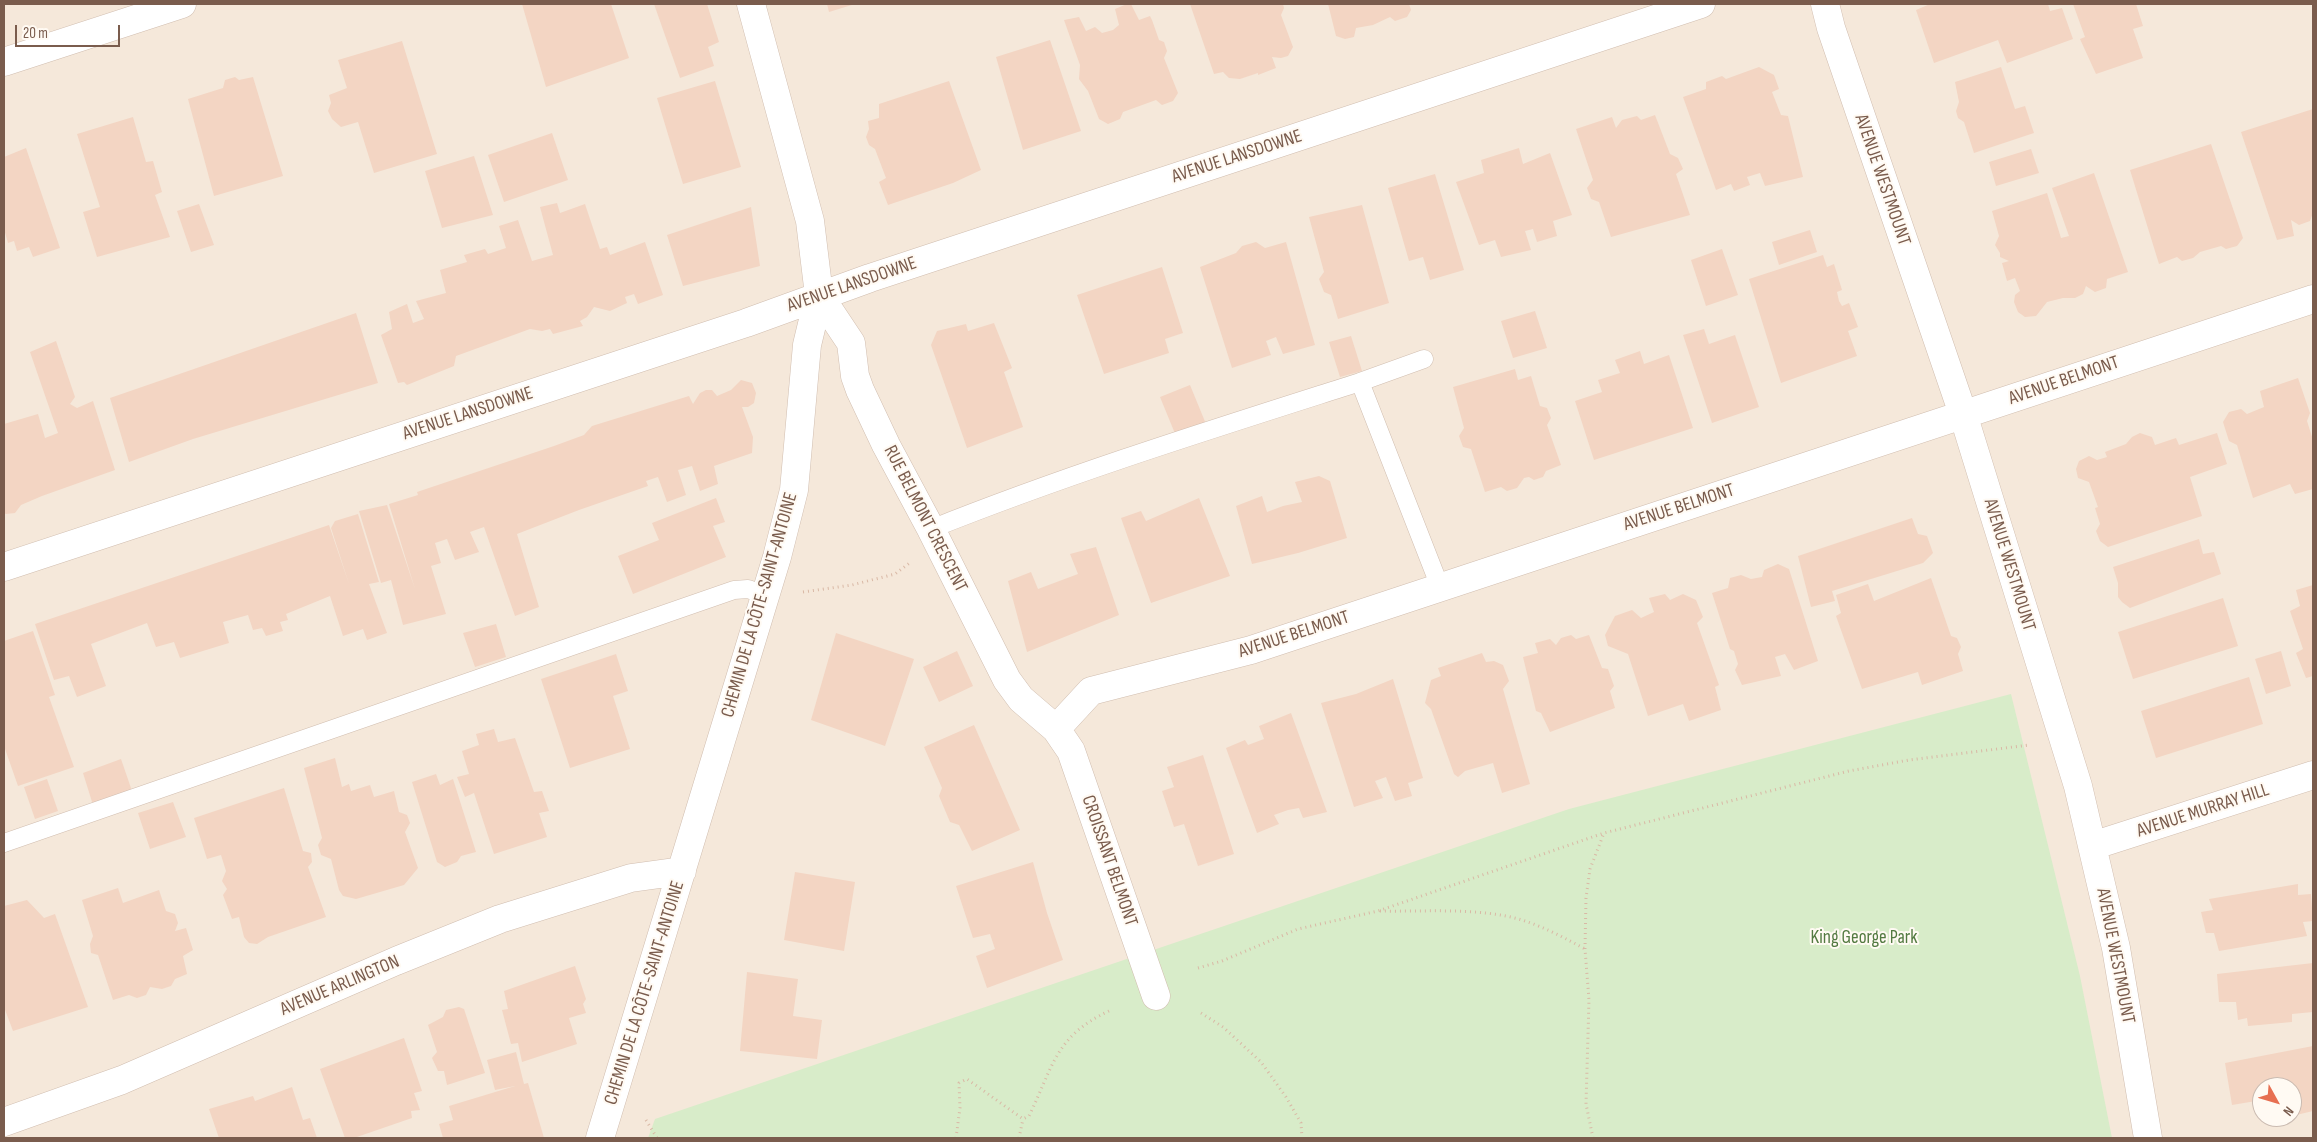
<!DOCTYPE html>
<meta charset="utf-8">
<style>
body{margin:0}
#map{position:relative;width:2317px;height:1142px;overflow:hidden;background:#fdf6ec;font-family:"Sofia Sans Condensed",sans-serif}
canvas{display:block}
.frame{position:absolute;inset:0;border:5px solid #7a5c4d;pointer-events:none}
.north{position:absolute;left:2252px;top:1077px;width:50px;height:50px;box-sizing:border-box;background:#fffaf3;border:1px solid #cabbb1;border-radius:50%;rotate:129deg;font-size:14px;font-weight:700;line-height:20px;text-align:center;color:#7a5c4d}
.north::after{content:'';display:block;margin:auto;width:18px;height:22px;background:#e76f51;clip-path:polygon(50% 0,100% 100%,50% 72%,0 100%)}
.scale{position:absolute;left:15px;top:25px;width:105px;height:22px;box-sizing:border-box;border:2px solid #7a5c4d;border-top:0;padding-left:6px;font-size:15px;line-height:18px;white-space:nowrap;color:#7a5c4d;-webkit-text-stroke:4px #fffaf3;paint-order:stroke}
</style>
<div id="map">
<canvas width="2317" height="1142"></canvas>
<div class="frame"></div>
<div class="north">N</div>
<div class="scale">20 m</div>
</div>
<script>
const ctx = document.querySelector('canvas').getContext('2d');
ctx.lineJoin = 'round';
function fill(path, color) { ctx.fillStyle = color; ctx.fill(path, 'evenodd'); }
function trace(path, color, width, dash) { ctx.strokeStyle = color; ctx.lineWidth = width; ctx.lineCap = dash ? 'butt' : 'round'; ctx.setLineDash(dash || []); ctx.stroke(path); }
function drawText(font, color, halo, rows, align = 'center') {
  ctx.font = font + ' "Sofia Sans Condensed",sans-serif'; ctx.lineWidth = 4; ctx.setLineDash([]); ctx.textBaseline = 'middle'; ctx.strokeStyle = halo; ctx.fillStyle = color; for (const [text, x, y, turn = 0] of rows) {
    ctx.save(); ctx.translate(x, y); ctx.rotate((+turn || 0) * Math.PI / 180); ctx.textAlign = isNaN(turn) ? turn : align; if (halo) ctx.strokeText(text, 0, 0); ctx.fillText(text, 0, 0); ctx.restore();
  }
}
const residential = new Path2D(`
 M4 4H2313V1138H4ZM2262 1087H2292V1117H2262Z`);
const green = new Path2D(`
 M2011 694 2080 976 2112 1138H648L655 1119 1569 809Z`);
const building = new Path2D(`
 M522 4H611L629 58 546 87Z
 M654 4H707L719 42 708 47 714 66 680 78Z
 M827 4H855L829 12Z
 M1127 4H1131L1139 20 1150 16 1152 20 1159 40 1164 42 1167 51 1164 58 1178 93 1173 101 1162 105 1156 100 1123 112 1120 119 1108 124 1099 119 1088 91 1079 79 1080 65 1064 20 1079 17 1086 31 1095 27 1102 33 1113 30 1119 25 1115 9Z
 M1190 4H1283L1284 8 1281 15 1293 47 1288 56 1281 58 1272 57 1276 68 1258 75V73L1240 79 1229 78 1223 72 1214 74Z
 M1328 4H1409L1411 10 1407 17 1395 21 1390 17 1373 25 1356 28 1354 37 1345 39 1336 36Z
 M1930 4H2048L2050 11 2062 8 2073 39 2007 63 1998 40 1934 63 1916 10Z
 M2073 4H2136L2143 26 2133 29 2143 58 2096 74 2080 39 2085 37Z
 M1050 40 1081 131 1023 150 996 57Z
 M402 41 437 154 374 173 358 122 341 127 332 119 328 111 331 103 329 95 347 88 338 60Z
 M1759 67 1774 75 1779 89 1772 92 1781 115 1788 116 1803 177 1765 186 1760 173 1747 177 1750 185 1734 191 1731 184 1716 190 1683 97 1706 89V82L1722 76 1726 79Z
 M2001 67 2015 109 2025 106 2034 133 1974 153 1964 122 1958 118 1956 111 1959 102 1955 82Z
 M235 77 239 80 253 77 283 176 214 196 188 99 223 88 225 80Z
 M715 81 741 167 683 184 657 98Z
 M949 81 981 170 953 183 888 205 879 182 886 178 875 149 869 145 866 137 869 129 868 121 879 118V104Z
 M2313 109V213L2310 221 2299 225 2291 220 2294 236 2277 240 2241 132Z
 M1655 115 1670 154 1678 158 1683 169 1676 174 1690 215 1611 237 1599 202 1591 199 1587 188 1593 180 1576 129 1612 117 1616 128 1622 120 1637 116 1641 120Z
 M133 117 146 162 153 161 162 192 155 195 170 237 97 257 83 212 100 207 77 134Z
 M552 133 568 180 504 202 488 155Z
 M2211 144 2243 238 2237 246 2226 249 2221 246 2200 252 2193 258 2182 261 2177 257 2159 264 2130 170Z
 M26 148 60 248 33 257 29 247 17 251 14 241 8 243 4 229V157Z
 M1519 148 1523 164 1550 153 1572 215 1553 221 1557 236 1537 242 1533 229 1525 231 1531 250 1501 257 1495 240 1479 245 1456 182 1484 173 1481 160Z
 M2031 149 2039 173 1996 186 1989 162Z
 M474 156 493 215 442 228 425 171Z
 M2094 173 2128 272 2107 279 2106 288 2095 292 2086 286 2083 294 2075 298H2063L2047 302 2036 316 2025 317 2018 312 2014 302 2015 295 2020 291 2015 278 2007 281 2002 263 2009 261 2000 257V253L1995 245 1999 236 1992 211 2047 193 2061 238 2069 236 2052 188Z
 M1435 174 1464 270 1430 280 1423 257 1409 261 1388 188Z
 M557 203 560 213 585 204 600 249 607 247 610 255 645 242 663 295 638 304 634 294 625 297 627 303 610 311 594 307 587 317 580 321 583 326 553 334 550 329 542 331 530 329 456 356 454 366 407 385 404 382 398 383 381 335 392 329 389 312 407 304 413 323 424 319 416 301 446 293 440 270 467 262 464 255 485 249 488 254 506 248 499 226 518 220 532 261 553 255 540 207Z
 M199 204 214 245 191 252 177 211Z
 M1362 205 1389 303 1338 319 1331 295 1324 292 1319 279 1324 272 1309 217Z
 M751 207 760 266 683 286 667 235Z
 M1810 230 1817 252 1779 265 1772 242Z
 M1256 242 1265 248 1286 242 1315 345 1283 354 1276 337 1266 341 1271 355 1232 368 1200 267 1236 253 1242 246Z
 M1722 249 1738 295 1706 306 1691 260Z
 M1823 255 1827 267 1834 264 1842 290 1837 292 1839 301 1842 306 1849 303 1858 327 1848 331 1857 356 1781 383 1749 279Z
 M1162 267 1183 333 1165 339 1169 353 1104 374 1077 295Z
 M1535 311 1547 348 1513 358 1501 321Z
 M356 313 378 383 193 439 129 462 110 398Z
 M994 323 1012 368 1004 372 1023 427 967 448 931 345 937 331 966 324 968 331Z
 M1704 329 1709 344 1735 335 1759 407 1712 423 1683 335Z
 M1351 336 1362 371 1340 377 1329 342Z
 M56 341 75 397 70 404 77 408 93 401 115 470 42 496 21 505 15 513 6 514 4 513V424L38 414 45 438 58 433 30 352Z
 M1640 351 1644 364 1669 355 1693 428 1594 460 1575 401 1602 392 1598 380 1620 373 1615 360Z
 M1515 369 1518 380 1531 376 1540 406 1547 408 1551 418 1547 425 1561 465 1546 471 1543 477 1534 480 1529 477 1524 478 1517 488 1507 491 1501 487 1485 492 1471 449 1463 447 1459 436 1464 428 1453 387Z
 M2298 378 2310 413 2307 421 2313 440V489L2295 494 2290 484 2253 498 2237 445 2229 441 2223 422 2229 412 2241 409 2247 414 2264 407 2260 391Z
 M741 380 752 383 756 393 754 403 748 407H742L753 437 752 453 714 466 718 484 700 491 692 466 678 470 686 495 667 502 658 477 646 481 648 486 579 510 517 534 539 607 515 616 484 527 470 532 479 552 455 560 447 539 435 543 441 563 431 566 446 614 403 625 391 580 381 583 359 511 387 505 415 589 389 504 418 495 417 492 554 446 584 435 592 426 689 396 693 404 700 393 706 390H712L717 396 731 390Z
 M1190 385 1206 424 1176 436 1160 397Z
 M2140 433 2152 437 2155 445 2176 438 2179 445 2217 433 2227 464 2190 477 2202 516 2108 547 2100 541 2096 531 2100 524 2095 508 2098 507 2089 482 2078 478 2076 469 2079 461 2089 456 2097 460 2107 457 2105 452 2126 444 2132 437Z
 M1319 476 1330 481 1347 538 1298 553 1252 564 1236 506 1262 496 1267 512 1283 506 1302 502 1295 482Z
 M716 498 725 522 713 526 726 557 633 594 618 556 659 540 652 523Z
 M1199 498 1230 576 1151 603 1121 518 1141 511 1146 521Z
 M358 514 379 582 369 584 387 633 367 640 363 629 343 636 330 596 286 614 288 620 280 622 283 631 266 636 262 628 253 630 248 615 223 622 229 643 180 658 174 642 156 647 147 623 91 644 106 686 77 697 69 676 54 680 35 624 329 525 349 584 331 528 335 521Z
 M1912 518 1918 534 1927 536 1933 553 1923 563 1832 591 1835 601 1811 607 1798 556Z
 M2199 539 2203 554 2214 552 2221 574 2130 608 2122 602 2118 597V583L2113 567Z
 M1096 547 1119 615 1027 652 1008 581 1031 572 1038 589 1078 574 1070 554Z
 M1778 564 1789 569 1818 661 1794 670 1785 654 1775 657 1781 676 1742 685 1735 670 1738 664 1734 651 1730 649 1712 593 1728 588 1730 578 1741 575 1751 579 1762 577 1764 570Z
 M1931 578 1951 636 1957 638 1961 647 1958 654 1963 671 1922 685 1918 672 1862 689 1836 616 1841 613 1836 595 1868 584 1874 601Z
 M2313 585V676L2306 678 2296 653 2303 649 2290 611 2300 606 2296 590Z
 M1665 594 1670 600 1683 594 1696 600 1703 617 1697 623 1719 685 1715 687 1721 710 1689 721 1683 704 1648 716 1628 654 1608 646 1605 635 1615 616 1632 610 1641 618 1654 612 1649 598Z
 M2223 598 2238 646 2133 679 2118 632Z
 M496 624 506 657 475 667 463 633Z
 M33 631 55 695 49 697 74 767 18 786 4 746V641Z
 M836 633 914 659 885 746 811 720Z
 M1571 635 1576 639 1589 635 1602 668 1608 669 1614 686 1610 691 1615 708 1550 732 1541 713 1536 711 1523 657 1538 653 1535 643 1550 639 1556 645 1561 638Z
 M957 651 973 686 939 702 923 667Z
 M2281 651 2291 686 2266 694 2255 659Z
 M1482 653 1486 662 1494 661 1503 665 1509 681 1503 689 1530 784 1502 793 1493 763 1465 771 1458 777 1454 774 1431 709 1425 703 1431 680 1441 676 1438 668Z
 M616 654 628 691 613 696 630 749 570 768 541 679Z
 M2249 677 2263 724 2156 758 2141 711Z
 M1393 679 1423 778 1408 783 1412 796 1395 801 1386 777 1375 781 1383 798 1354 807 1321 703 1356 694Z
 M1291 713 1327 812 1303 818 1299 808 1288 810 1274 815 1279 824 1257 833 1226 748 1245 740 1248 745 1264 739 1259 726Z
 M974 725 1020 830 972 851 959 825 950 822 939 796 942 788 924 747Z
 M494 729 498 742 515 738 534 792 542 791 549 811 539 813 547 837 494 854 474 793 465 797 457 777 469 774 462 751 479 745 476 734Z
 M1203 755 1234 854 1198 866 1184 824 1174 827 1162 791 1174 787 1167 767Z
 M335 758 342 787 349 784 351 791 370 785 374 797 394 791 399 812 407 815 410 823 405 832 418 868 404 885 356 899 343 896 339 890 331 859 321 855 318 845 322 838 304 768Z
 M121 759 132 791 93 805 83 773Z
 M436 774 440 785 453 779 476 852 461 856 457 862 445 867 437 862 412 782Z
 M47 779 58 811 35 819 24 787Z
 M284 788 303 851 311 853 312 862 308 867 326 917 268 937 257 944 249 943 244 937 239 917 232 919 223 895 227 889 222 881 226 871 221 855 207 859 194 818Z
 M173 802 186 837 150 849 138 813Z
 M1033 862 1047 913 1063 960 987 988 976 956 995 949 990 934 973 938 956 886Z
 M795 872 855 882 844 951 784 940Z
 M2298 884V895L2311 894 2313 921 2303 922 2307 936 2219 951 2214 933H2206L2201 912 2213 910 2209 899Z
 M118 888 123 903 159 890 166 911 175 914 178 923 175 931 186 928 193 950 183 956 187 974 175 979 171 986 162 989 150 987 146 995 137 998 129 995 113 1000 98 955 91 953 90 944 93 936 82 900Z
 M27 900 44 918 55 914 88 1007 13 1031 4 1007V906Z
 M2313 963V1012L2292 1014V1022L2248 1026 2247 1018 2238 1020 2236 1002H2219L2217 974Z
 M575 966 586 999 583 1004 586 1013 569 1018 577 1044 522 1062 518 1043 511 1044 502 1010 508 1009 504 991Z
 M747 972 798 979 793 1016 822 1020 817 1059 740 1051Z
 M459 1007 464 1009 485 1073 447 1085 444 1071H438L432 1058 437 1052 428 1025 443 1017 446 1010Z
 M404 1038 422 1091 414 1093 420 1110 411 1111 412 1118 354 1138H345L320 1069Z
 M2313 1046V1111L2292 1116V1087H2262V1100L2232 1105 2225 1063Z
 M516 1052 524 1084 528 1083 544 1138H443L439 1124 453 1120 449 1106 515 1086 495 1090 487 1060Z
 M292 1087 303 1120 310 1118 317 1138H219L209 1109 253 1096 255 1101Z`);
const path = new Path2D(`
 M803 592 852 585 895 574 911 562
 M1380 911C1424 912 1479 907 1522 920 1544 927 1565 938 1585 949
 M1198 968 1222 961 1298 929 1378 911 1604 833 1849 771 1909 760 2029 745
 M1201 1013 1223 1027 1261 1062 1286 1097 1301 1123 1302 1138
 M646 1120 657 1138
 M956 1138 960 1108 959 1083 967 1079 1023 1119 1029 1116C1053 1067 1055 1036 1109 1011
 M1019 1138 1023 1119
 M1593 1138 1586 1104 1589 1000 1585 949 1586 898 1590 869 1604 833`);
const lane = new Path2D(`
 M1360 382 1424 359
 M931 529C1071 473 1216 428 1360 382L1440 587
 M4 843 734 590 748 589 765 595`);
const street = new Path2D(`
 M1825 4 1831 28 1963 414 2078 786 2116 948 2148 1138
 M4 62 182 4
 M819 295 851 343 855 376 860 390 886 445 931 529 1007 680 1021 699 1056 729 1071 751 1156 996
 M4 567 746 323 870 278 1701 4
 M1056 729 1091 691 1251 650 2313 299
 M2092 846 2313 775
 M4 1122 122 1080 396 961 500 919 631 878 682 871
 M600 1138 777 557 794 490 807 345 819 295 810 221 751 4`);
const streetNames = [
 ["AVENUE LANSDOWNE",1237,157,-18],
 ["AVENUE WESTMOUNT",1882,180,71],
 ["AVENUE LANSDOWNE",852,285,-19],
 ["AVENUE BELMONT",2064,381,-19],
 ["AVENUE LANSDOWNE",468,414,-18],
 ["AVENUE BELMONT",1679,508,-18],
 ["RUE BELMONT CRESCENT",925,519,63],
 ["AVENUE WESTMOUNT",2009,565,73],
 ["CHEMIN DE LA CÔTE-SAINT-ANTOINE",760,605,-74],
 ["AVENUE BELMONT",1294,635,-18],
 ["AVENUE MURRAY HILL",2203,811,-18],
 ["CROISSANT BELMONT",1109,861,71],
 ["AVENUE WESTMOUNT",2115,956,79],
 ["AVENUE ARLINGTON",340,986,-23],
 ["CHEMIN DE LA CÔTE-SAINT-ANTOINE",645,993,-73]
];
const parkNames = [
 ["King George Park",1864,938]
];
fill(residential, '#f5e8da');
fill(green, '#d8ecc9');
fill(building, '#f3d5c3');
trace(lane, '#d1beb0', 19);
trace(street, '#d1beb0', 29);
trace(path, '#d9b8a5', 3, [1, 4]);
trace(lane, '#fff', 18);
trace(street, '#fff', 28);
drawText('19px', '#7a5c4d', '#fffaf3', streetNames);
drawText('19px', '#537a41', '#fffaf3', parkNames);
</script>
